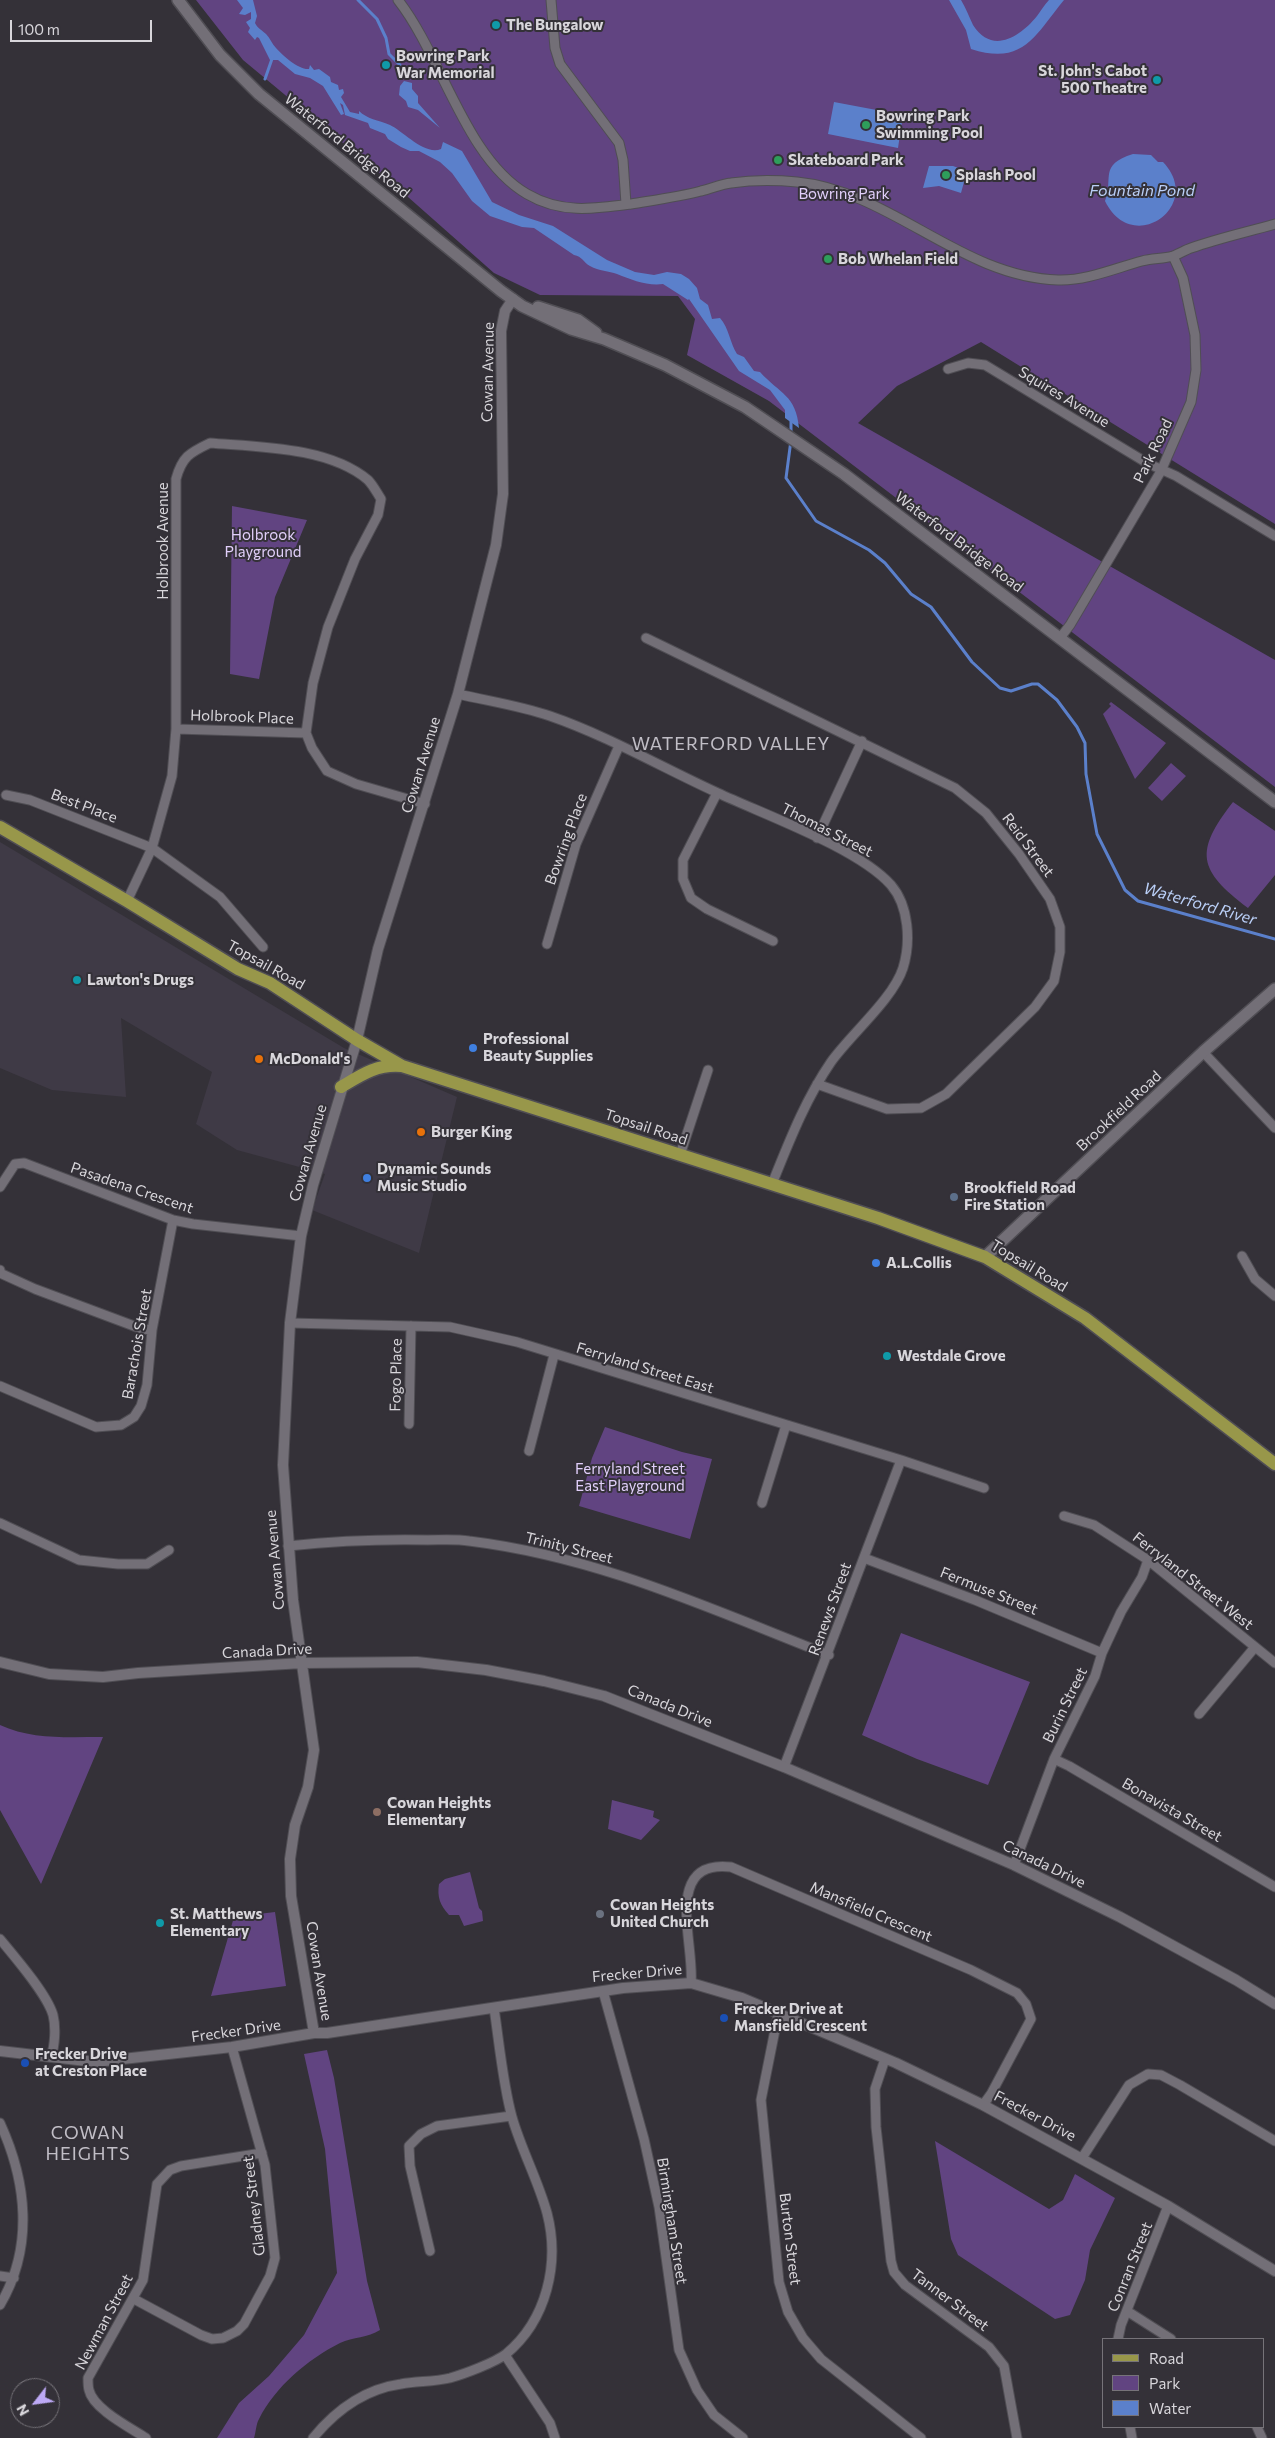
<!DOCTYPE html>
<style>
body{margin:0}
#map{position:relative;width:1275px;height:2438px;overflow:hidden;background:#343138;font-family:Commissioner,sans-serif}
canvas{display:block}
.legend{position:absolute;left:1102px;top:2338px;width:162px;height:90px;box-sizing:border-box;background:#343138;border:1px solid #767379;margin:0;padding:6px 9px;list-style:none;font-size:15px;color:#d8d6db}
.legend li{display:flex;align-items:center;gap:10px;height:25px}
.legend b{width:25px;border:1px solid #767379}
.north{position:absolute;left:10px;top:2378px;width:50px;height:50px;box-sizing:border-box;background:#343138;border:1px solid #767379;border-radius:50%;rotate:240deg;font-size:14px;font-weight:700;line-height:20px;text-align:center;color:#d8d6db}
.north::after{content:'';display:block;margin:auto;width:18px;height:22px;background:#bda9f5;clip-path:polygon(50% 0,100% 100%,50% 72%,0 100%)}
.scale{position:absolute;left:10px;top:20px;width:142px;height:22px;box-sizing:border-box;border:2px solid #d8d6db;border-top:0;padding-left:6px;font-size:15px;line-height:18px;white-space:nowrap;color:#d8d6db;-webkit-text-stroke:4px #343138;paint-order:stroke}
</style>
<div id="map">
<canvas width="1275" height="2438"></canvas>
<ul class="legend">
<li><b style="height:6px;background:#98974a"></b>Road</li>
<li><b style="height:14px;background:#614481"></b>Park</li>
<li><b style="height:14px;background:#5b80cb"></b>Water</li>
</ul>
<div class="north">N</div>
<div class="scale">100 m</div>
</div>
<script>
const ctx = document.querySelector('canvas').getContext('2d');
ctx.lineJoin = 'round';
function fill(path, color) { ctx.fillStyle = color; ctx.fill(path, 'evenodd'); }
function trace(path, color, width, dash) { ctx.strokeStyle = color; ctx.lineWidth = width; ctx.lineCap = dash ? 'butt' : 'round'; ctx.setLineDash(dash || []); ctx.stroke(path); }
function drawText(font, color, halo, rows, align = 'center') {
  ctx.font = font + ' Commissioner,sans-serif'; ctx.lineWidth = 4; ctx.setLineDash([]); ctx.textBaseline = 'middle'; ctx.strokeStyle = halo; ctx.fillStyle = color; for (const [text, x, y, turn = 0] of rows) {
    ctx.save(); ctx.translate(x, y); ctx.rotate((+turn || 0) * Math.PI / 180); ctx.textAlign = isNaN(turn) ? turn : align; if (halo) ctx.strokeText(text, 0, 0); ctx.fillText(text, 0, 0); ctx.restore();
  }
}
const built = new Path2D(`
 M0 842 344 1048 457 1097 419 1253 312 1210 325 1174 237 1150 196 1124 212 1072 121 1018 126 1097 52 1090 0 1068Z`);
const green = new Path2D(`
 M196 0H1275V524L981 342 897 386 858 423 1275 660V787L769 401 687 355 695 319 678 296 540 295 494 273 408 197 243 60Z
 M232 506 307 520 275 597 259 679 230 674Z
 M1111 702 1166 743 1135 779 1103 714 1111 706 1109 704Z
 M1171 763 1186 776 1162 801 1148 788Z
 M1233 802 1275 831V875L1248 908C1198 870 1194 852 1233 802Z
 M605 1427 682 1452 712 1459 690 1539 579 1506 592 1458Z
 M901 1633 1030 1682 988 1785 917 1759 862 1735Z
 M0 1725C32 1740 69 1737 103 1737L41 1884 0 1810Z
 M612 1800 654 1811 653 1817 660 1820 641 1840 608 1829Z
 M470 1872 479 1908 482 1911 483 1921 464 1926 459 1915H449C440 1905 437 1897 439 1884L445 1879Z
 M275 1912 286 1986 211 1996 234 1917Z
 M327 2050 334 2078 367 2281 380 2330C368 2338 353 2337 340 2343 308 2359 275 2387 259 2419 256 2424 256 2432 254 2438H217L239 2403 269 2376 304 2335 337 2273 325 2149 304 2054Z
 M935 2141 1049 2209 1063 2200 1075 2174 1115 2198 1090 2250 1085 2280 1070 2315 1055 2319 958 2255 951 2239Z`);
const water = new Path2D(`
 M237 0H253L257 16 255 23C258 29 262 30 266 34 270 38 272 44 276 48 283 56 299 70 309 69L310 65 314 70 319 69 330 77 331 82 338 85 339 90 343 89 344 93 341 97 350 112 359 114V111C367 119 378 120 390 125 403 131 425 156 441 149L443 142 462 151 492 202 519 215 553 226 607 260 635 272 654 275 667 272 681 274 689 279 697 288 700 299 708 305 712 319 720 318C729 328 730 343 737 354L744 357 754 371 760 372C780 394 796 395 799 428L785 418V410L770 390 739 371 689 299 688 300 663 284C647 286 632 280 617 274 609 271 599 271 590 266 584 263 582 256 574 255L534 228 522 227 490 216 472 201 452 173 440 162 419 151H410L401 147 388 139 385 134 370 128 368 123 345 115 343 105 340 103 344 114 341 115 323 86 310 78 295 74 278 60H270L259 38 257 37 255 40 248 32 250 28 246 22 251 19V12L245 15 239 14 243 8Z
 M949 0H961C966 8 969 17 973 25 992 55 1020 37 1037 16 1041 11 1044 5 1049 0H1064C1035 35 1024 66 971 49L966 30Z
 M404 81 412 83V89L418 96V103L440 128 418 110 408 107 406 101 399 95 400 86Z
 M834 102 903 115 898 148 828 134Z
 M1133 154 1151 155 1158 162H1163C1205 206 1132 257 1105 201 1114 178 1098 165 1133 154Z
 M929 166H953L967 171 961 193 939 186 923 188Z`);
const stream = new Path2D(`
 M358 0 377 19 386 38 389 54 400 65
 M265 79 273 56
 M791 434V418
 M791 440 786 478 816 521 869 550 885 563 911 594 931 607 972 662 1000 688 1011 691 1032 684H1038L1057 700 1077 727 1085 743 1086 774 1097 834 1125 890 1138 901 1275 939`);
const minor = new Path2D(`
 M398 0C442 56 465 158 527 194 561 214 594 209 631 204 655 200 678 197 701 191 711 189 721 184 731 183 752 180 776 180 797 182 891 191 961 277 1058 280 1086 281 1116 268 1142 261 1153 258 1163 259 1173 256 1179 254 1185 250 1191 248 1219 238 1247 232 1275 224
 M551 0 555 48 560 64 619 143 623 160 626 204
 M948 369 968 363 985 365 1147 463 1176 476 1275 536
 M646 638 955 788 986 813 1019 854 1050 899 1060 927V952L1054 981 1035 1007 946 1094 921 1108 887 1109 817 1084
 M1060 638 1070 625 1161 471 1191 402 1196 370 1195 335 1183 278 1173 256
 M458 694C488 701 521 706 550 716 608 736 663 768 718 793 765 815 858 848 891 885 909 906 911 942 903 968 893 999 851 1034 831 1062 805 1100 789 1142 772 1184
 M176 729 306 733
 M717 793 683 860V879L691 898 707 909 773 941
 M6 795 30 800 152 848 220 897 263 947
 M817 838 862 741
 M127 901 152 848 172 776 176 729V479C182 457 189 453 210 443 259 447 329 447 368 480 373 485 377 493 381 499L378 515 355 559 328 627 313 683 306 733 312 748 327 771 356 784 425 804
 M547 944 576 844 619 746
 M1203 1052 1275 1128
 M680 1155 708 1070
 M0 1187 15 1164 24 1163 173 1220 193 1224 301 1236
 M1242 1256 1255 1279 1275 1296
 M0 1270V1273L35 1289 142 1329 152 1330
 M290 1323 450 1327 517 1342 901 1460 984 1488
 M0 1386 96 1427 121 1425 134 1417 141 1406 147 1385 152 1330 173 1220
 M409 1424 411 1326
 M529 1451 554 1355
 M762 1503 786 1425
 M1064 1516 1094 1525 1148 1560 1275 1663
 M0 1523 79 1560 118 1564H147L169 1550
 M288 1546C335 1541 381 1539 428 1540 442 1540 456 1539 469 1541 599 1557 708 1608 829 1655
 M864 1558 975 1600 1102 1653
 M1199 1714 1255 1647
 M1054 1759 1069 1766 1275 1887
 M784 1767 901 1460
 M1014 1865 1054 1759 1095 1676 1102 1653 1121 1612 1142 1577 1148 1560
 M0 1939C14 1956 47 1994 53 2015 56 2027 55 2045 51 2057
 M691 1983C695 1944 662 1859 731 1867L971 1970 1017 1993 1026 2004 1031 2019 991 2094 983 2105
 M603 1991 644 2139 659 2207 679 2350 697 2390 714 2415 743 2438
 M778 2015 761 2100 779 2282 788 2312 803 2338 821 2359 921 2438
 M885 2059 875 2089 876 2127 891 2261 894 2272 905 2285 989 2347 1004 2366 1017 2438
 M0 2123C27 2182 34 2247 0 2305
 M1082 2158 1129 2085 1148 2074 1161 2075 1180 2085 1275 2141
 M430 2251 410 2166 409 2146 421 2134 437 2126 511 2116
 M0 2276 14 2278
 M134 2299 201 2335 212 2339 223 2338 237 2331 244 2324 270 2276 275 2258 265 2165 232 2047
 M1127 2311 1171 2339
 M1118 2339 1121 2325 1168 2206
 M505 2355 550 2423 555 2438
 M1130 2427 1132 2438
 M1257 2427 1262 2438
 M146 2438C131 2428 93 2409 89 2390 88 2387 88 2382 88 2378L143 2280 157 2184 170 2170 181 2166 262 2153
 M313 2438C336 2410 365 2389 401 2384 417 2381 434 2382 450 2378 464 2374 494 2363 506 2354 547 2320 560 2263 547 2213 538 2180 521 2149 512 2117 503 2085 499 2041 494 2008`);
const tertiary = new Path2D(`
 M0 1662 49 1674 103 1677 138 1673 302 1663 417 1662 486 1670 544 1681 604 1696 784 1767 1014 1865 1120 1917 1236 1980 1275 2004
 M314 2033 291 1896 290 1859 295 1825 308 1787 314 1750 293 1600 283 1465 290 1323 301 1236 313 1185 357 1040 378 949 458 694 496 545 503 494 501 331 505 311 513 299
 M0 2051 95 2062 232 2047 314 2033H327L623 1988 691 1983 742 1998 896 2063 983 2105 1168 2206 1275 2271`);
const secondary = new Path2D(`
 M178 0 220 55 259 94 501 291 522 306 571 329 604 339 665 365 745 407 844 474 1275 802
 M538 307 578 320 596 333
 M985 1257 1203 1052 1275 989`);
const primary = new Path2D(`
 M0 827 127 901 238 969 270 983 357 1040 402 1066 878 1218 985 1257 1085 1318 1275 1464
 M341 1087C361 1075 377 1064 401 1066`);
const markers = [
 [496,25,5,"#0f9aa8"],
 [386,65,5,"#0f9aa8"],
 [1157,80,5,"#0f9aa8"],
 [866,125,5,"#2e9e5b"],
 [778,160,5,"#2e9e5b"],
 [946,175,5,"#2e9e5b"],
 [828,259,5,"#2e9e5b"],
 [77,980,5,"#0f9aa8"],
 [473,1048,5,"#3f7fe0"],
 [259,1059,5,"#e8710a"],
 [421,1132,5,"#e8710a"],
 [367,1178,5,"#3f7fe0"],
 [954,1197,5,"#5c6f8a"],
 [876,1263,5,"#3f7fe0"],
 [887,1356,5,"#0f9aa8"],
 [377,1812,5,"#8d6e63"],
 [600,1914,5,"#6b7280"],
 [160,1923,5,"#0f9aa8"],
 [724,2018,5,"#1a4fb4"],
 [25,2063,5,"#1a4fb4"]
];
const poiNames = [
 ["The Bungalow",506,25],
 ["Bowring Park",396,56],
 ["War Memorial",396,73],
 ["St. John's Cabot",1147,71,"right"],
 ["500 Theatre",1147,88,"right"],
 ["Bowring Park",876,116],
 ["Swimming Pool",876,133],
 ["Skateboard Park",788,160],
 ["Splash Pool",956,175],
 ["Bob Whelan Field",838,259],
 ["Lawton's Drugs",87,980],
 ["Professional",483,1039],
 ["Beauty Supplies",483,1056],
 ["McDonald's",269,1059],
 ["Burger King",431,1132],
 ["Dynamic Sounds",377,1169],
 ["Music Studio",377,1186],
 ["Brookfield Road",964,1188],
 ["Fire Station",964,1205],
 ["A.L.Collis",886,1263],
 ["Westdale Grove",897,1356],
 ["Cowan Heights",387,1803],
 ["Elementary",387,1820],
 ["Cowan Heights",610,1905],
 ["United Church",610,1922],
 ["St. Matthews",170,1914],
 ["Elementary",170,1931],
 ["Frecker Drive at",734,2009],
 ["Mansfield Crescent",734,2026],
 ["Frecker Drive",35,2054],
 ["at Creston Place",35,2071]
];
const streetNames = [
 ["Waterford Bridge Road",347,146,39],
 ["Cowan Avenue",488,372,-89],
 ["Squires Avenue",1064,397,31],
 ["Park Road",1153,451,-64],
 ["Holbrook Avenue",163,541,-90],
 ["Waterford Bridge Road",959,542,37],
 ["Holbrook Place",242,717,2],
 ["Cowan Avenue",421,765,-73],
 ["Best Place",84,806,21],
 ["Thomas Street",827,830,27],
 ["Bowring Place",566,839,-70],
 ["Reid Street",1028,845,53],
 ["Topsail Road",266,965,29],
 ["Brookfield Road",1119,1111,-43],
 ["Topsail Road",646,1127,18],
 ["Cowan Avenue",308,1153,-74],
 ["Pasadena Crescent",132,1188,19],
 ["Topsail Road",1029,1266,31],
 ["Barachois Street",137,1344,-80],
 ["Ferryland Street East",645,1368,17],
 ["Fogo Place",396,1375,-89],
 ["Trinity Street",569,1548,14],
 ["Cowan Avenue",275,1560,-95],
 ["Ferryland Street West",1193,1581,38],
 ["Fermuse Street",989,1591,22],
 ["Renews Street",830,1609,-70],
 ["Canada Drive",267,1651,-3],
 ["Burin Street",1065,1705,-64],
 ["Canada Drive",670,1706,22],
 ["Bonavista Street",1172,1810,30],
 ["Canada Drive",1044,1864,26],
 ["Mansfield Crescent",871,1912,23],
 ["Cowan Avenue",319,1971,81],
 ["Frecker Drive",637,1973,-5],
 ["Frecker Drive",236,2031,-8],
 ["Frecker Drive",1035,2116,28],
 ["Gladney Street",254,2206,-97],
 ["Birmingham Street",672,2221,81],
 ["Burton Street",790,2239,83],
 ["Conran Street",1130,2267,-68],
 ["Tanner Street",950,2300,37],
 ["Newman Street",104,2322,-62]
];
const parkNames = [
 ["Bowring Park",844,194],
 ["Holbrook",263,535],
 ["Playground",263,552],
 ["Ferryland Street",630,1469],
 ["East Playground",630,1486]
];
const waterNames = [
 ["Fountain Pond",1142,191],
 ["Waterford River",1200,904,16]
];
const quarterNames = [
 ["WATERFORD VALLEY",731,744],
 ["COWAN",88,2133],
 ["HEIGHTS",88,2154]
];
fill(built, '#3f3a46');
fill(green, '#614481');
fill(water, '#5b80cb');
trace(stream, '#5b80cb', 3);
trace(minor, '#504e54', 11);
trace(tertiary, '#504e54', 12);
trace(secondary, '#504e54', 14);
trace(primary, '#504e54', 15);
trace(minor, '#736f77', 9);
trace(tertiary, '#736f77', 10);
trace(secondary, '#736f77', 11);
trace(primary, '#98974a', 12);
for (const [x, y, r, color] of markers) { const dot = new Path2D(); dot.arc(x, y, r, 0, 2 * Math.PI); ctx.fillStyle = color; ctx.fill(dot); trace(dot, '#343138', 2); }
drawText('bold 15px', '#d8d6db', '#343138', poiNames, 'left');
drawText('15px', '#d8d6db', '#343138', streetNames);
drawText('15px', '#e1cffa', '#343138', parkNames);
drawText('italic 16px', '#bacff7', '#343138', waterNames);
ctx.letterSpacing = '1px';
drawText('18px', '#c1bec6', '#343138', quarterNames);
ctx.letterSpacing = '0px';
</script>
